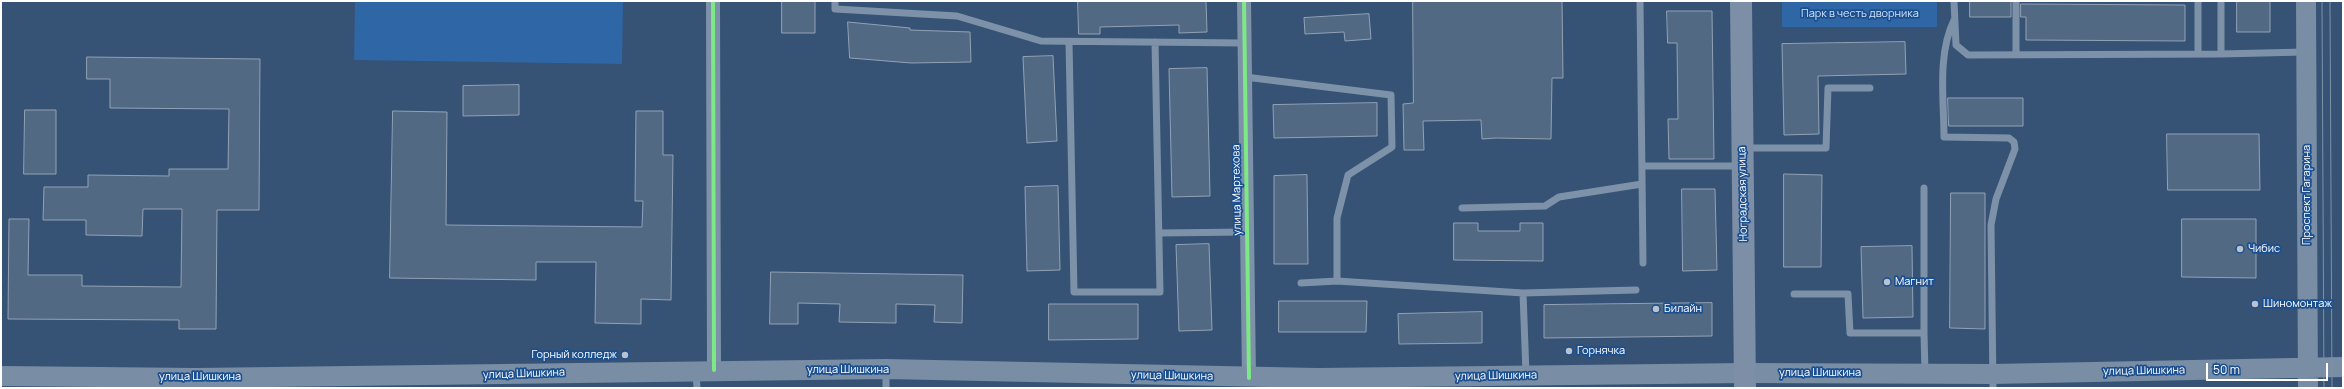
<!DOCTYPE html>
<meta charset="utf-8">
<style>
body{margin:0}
#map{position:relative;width:2344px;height:389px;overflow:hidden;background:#365274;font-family:Manrope,sans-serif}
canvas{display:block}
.frame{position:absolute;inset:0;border:2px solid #fff;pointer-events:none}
.scale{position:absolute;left:2206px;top:363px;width:122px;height:18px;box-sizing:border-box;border:2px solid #fff;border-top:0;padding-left:5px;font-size:12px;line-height:14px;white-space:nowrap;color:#fff;-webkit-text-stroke:3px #1b4f8f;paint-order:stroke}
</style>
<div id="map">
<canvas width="2344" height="389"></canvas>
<div class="frame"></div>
<div class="scale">50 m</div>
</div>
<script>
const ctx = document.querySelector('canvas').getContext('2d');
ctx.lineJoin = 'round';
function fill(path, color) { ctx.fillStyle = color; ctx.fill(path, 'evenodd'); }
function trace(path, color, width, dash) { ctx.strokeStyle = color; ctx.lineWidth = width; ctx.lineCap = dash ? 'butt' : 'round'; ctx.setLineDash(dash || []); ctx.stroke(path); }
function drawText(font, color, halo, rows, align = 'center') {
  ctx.font = font + ' Manrope,sans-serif'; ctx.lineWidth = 3.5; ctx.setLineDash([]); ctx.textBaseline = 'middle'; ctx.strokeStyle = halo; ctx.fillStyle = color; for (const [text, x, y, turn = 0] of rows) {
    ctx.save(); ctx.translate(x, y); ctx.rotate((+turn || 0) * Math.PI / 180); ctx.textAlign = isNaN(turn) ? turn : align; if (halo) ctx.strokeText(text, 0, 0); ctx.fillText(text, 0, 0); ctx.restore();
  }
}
const green = new Path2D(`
 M355 1H623L622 64 354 60Z
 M1782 1H1937V27H1782Z`);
const building = new Path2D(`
 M782 1H815V33H782Z
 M1078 1H1206L1207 32 1179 33V25L1100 27V34H1079Z
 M1413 1H1562L1563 78H1552L1551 139 1496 138 1482 139 1481 120 1423 121 1424 150H1404L1403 104 1413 103Z
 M1970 1H2011V17H1970Z
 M2237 1H2270V32H2237Z
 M2021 4 2185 5V41L2026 40V17H2021Z
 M1667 11H1712L1714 159H1669L1668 119H1678L1677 43H1668Z
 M1369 14 1371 39 1345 41 1344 32 1305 34 1304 18Z
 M848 22 910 28V30L970 32 971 62 911 63 850 58Z
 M1905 42 1906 74 1818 76 1819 134 1784 135 1782 44Z
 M1053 56 1057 141 1027 143 1023 57Z
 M87 57 260 59 259 210H217L216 329H179V320L8 319 9 219H29L28 275H82V286L181 287 182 209H143L142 236 86 235V220H43L44 187H88V175L169 176V169H228L229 109 110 108V79H87Z
 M1207 68 1210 196 1172 197 1169 69Z
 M519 85V115L463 116V86Z
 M1948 98H2023V126H1949Z
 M1377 103V136L1274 138 1273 105Z
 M25 110H56V174H24Z
 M393 111 447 112 446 225 642 227 643 201H635L636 111H663V155H673L671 300 641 299V324L595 323 596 262H536V280L390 278Z
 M2167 134H2259L2260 190H2168Z
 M1784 174 1822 175 1821 267H1784Z
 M1307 175 1308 264H1274V176Z
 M1058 186 1060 270 1027 271 1025 187Z
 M1682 189H1715L1717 270 1683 271Z
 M1951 193H1985V329L1950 328Z
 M2182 219H2256V278L2182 277Z
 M1454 223H1478V231H1520V223H1543V261L1454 260Z
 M1209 244 1212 330 1179 331 1176 245Z
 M1912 246 1913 317 1863 318 1861 247Z
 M771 272 963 275 962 323 934 322 935 305 896 304V323L839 322 840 304 798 303V324H770Z
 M1279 301H1367L1366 332H1279Z
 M1712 303V336L1544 338V305Z
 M1049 304H1138V339L1049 340Z
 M1482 312V343L1399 344 1398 314Z`);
const lane = new Path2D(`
 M835 1V9L957 16 1041 41 1244 43
 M1640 1 1643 263
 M1954 1 1956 45 1968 55 2221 54
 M2016 1V54
 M2198 1V54
 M2221 1V54L2304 52
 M1954 20C1937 55 1944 100 1944 137L2009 138 2014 142 2015 149 1996 199 1991 225 1993 388
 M1069 42 1074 292H1160L1155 42
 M1245 77 1391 95 1392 147 1348 175 1337 218V281
 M1745 148H1826L1828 88H1870
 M1642 166H1741
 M1924 188V333
 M1462 208 1545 206 1559 197 1642 184
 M1159 233 1247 232
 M1301 283 1337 281 1523 293 1636 290
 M1523 293 1526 374
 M1794 294H1848L1850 333H1924L1925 373
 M886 370V388
 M696 372 697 388`);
const street = new Path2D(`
 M713 1 714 370
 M1244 1 1249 378`);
const secondary = new Path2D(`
 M2306 1 2308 388
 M1 376 196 378 886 369 1317 378 1745 373 1992 374 2343 367`);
const primary = new Path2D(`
 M1741 1 1745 388`);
const tram = new Path2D(`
 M2322 1 2324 388
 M2330 1 2332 388`);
const cycleway = new Path2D(`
 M713 1 714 370
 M1244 1 1249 378`);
const markers = [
 [2240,249,4,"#b9c2ce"],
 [1887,282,4,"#b9c2ce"],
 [2255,304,4,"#b9c2ce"],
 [1656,309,4,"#b9c2ce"],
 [1569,351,4,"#b9c2ce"],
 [625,355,4,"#b9c2ce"]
];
const parkNames = [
 ["Парк в честь дворника",1860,14]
];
const streetNames = [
 ["улица Мартехова",1237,190,-91],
 ["Ноградская улица",1743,194,-91],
 ["Проспект Гагарина",2307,195,-90],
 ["улица Шишкина",848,370],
 ["улица Шишкина",2144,371,-1],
 ["улица Шишкина",1820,373],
 ["улица Шишкина",524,374,-2],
 ["улица Шишкина",1172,376,1],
 ["улица Шишкина",1496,376,-1],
 ["улица Шишкина",200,377]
];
const poiNames = [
 ["Чибис",2248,249],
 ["Магнит",1895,282],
 ["Шиномонтаж",2263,304],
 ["Билайн",1664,309],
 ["Горнячка",1577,351],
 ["Горный колледж",617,355,"right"]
];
fill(green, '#2f66a5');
fill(building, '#526984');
trace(building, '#92a2b6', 1);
trace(lane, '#7d92a8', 7);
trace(street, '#7d92a8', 14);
trace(secondary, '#798da4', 20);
trace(primary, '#7d8ea7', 22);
trace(tram, '#7e92a7', 1);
trace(cycleway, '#7ce984', 4);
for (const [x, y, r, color] of markers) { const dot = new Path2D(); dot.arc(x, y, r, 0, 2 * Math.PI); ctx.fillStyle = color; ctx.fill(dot); trace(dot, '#1b4f8f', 1.5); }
drawText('11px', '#cfe3fa', '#1b4f8f', parkNames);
drawText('11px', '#fff', '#1b4f8f', streetNames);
drawText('11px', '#fff', '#1b4f8f', poiNames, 'left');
</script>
